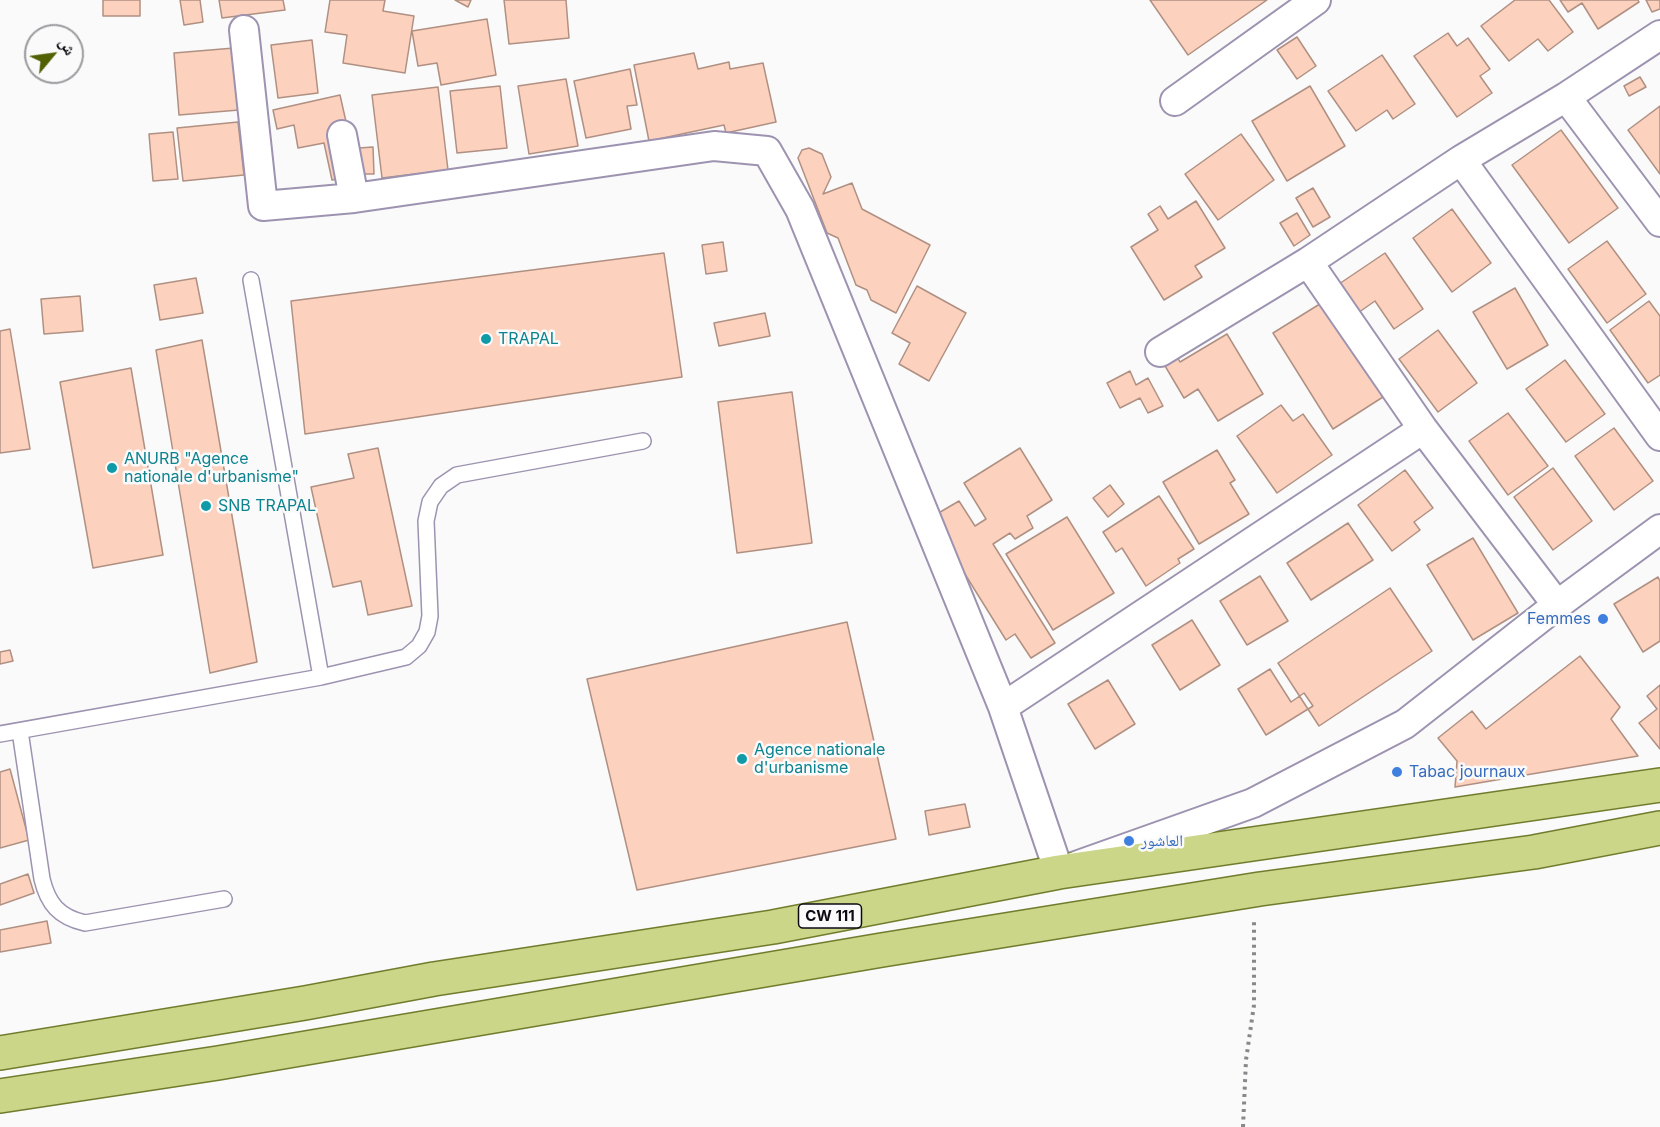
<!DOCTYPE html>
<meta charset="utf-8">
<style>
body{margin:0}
#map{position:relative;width:1660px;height:1127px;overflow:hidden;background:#fafafa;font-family:Inter,"Noto Naskh Arabic",sans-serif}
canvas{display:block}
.north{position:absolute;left:24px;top:24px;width:60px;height:60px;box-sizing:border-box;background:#fafafa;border:2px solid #9b9a9e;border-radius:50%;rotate:61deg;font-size:16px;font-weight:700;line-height:24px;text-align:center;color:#0d0a14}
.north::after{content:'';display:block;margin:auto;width:21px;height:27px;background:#516103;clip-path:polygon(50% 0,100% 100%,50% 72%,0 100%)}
</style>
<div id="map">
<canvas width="1660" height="1127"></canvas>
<div class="north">ش</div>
</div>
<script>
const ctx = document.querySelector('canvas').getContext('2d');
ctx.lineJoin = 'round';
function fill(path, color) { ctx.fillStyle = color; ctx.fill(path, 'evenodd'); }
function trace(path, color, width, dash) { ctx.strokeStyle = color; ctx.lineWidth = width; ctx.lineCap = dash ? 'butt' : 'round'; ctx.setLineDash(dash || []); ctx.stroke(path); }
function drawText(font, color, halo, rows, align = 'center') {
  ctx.font = font + ' Inter,"Noto Naskh Arabic",sans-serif'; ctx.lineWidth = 5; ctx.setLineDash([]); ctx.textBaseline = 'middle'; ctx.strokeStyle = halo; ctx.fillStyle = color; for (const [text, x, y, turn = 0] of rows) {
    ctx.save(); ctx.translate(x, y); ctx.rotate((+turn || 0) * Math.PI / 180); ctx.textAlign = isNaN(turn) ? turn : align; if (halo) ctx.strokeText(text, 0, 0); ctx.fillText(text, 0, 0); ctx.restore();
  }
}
const building = new Path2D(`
 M103 0H140V16H103Z
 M180 0H200L203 22 184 25Z
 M219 0H283L285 10 222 18Z
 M330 0H385L383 11 414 16 405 73 343 63 347 35 325 32Z
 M455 0H471L468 7Z
 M504 0H566L569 38 509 44Z
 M1150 0H1267L1188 55Z
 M1515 0H1549L1573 32 1548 51 1538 39 1509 61 1481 26Z
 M1560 0H1638L1639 2 1598 29 1582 3 1568 12Z
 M1646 0H1660V9L1652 12Z
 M487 19 496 75 441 85 437 63 418 66 412 31Z
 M1448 33 1457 46 1468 38 1490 69 1480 76 1492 93 1457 117 1414 56Z
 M1297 37 1316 66 1297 79 1277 50Z
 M312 40 318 93 278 98 271 45Z
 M234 48 239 110 179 115 174 53Z
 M694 53 698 69 729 62 730 69 763 63 776 122 726 133 724 125 649 141 634 65Z
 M1382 55 1415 104 1393 119 1387 110 1356 131 1328 91Z
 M630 69 637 105 627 106 631 129 586 138 574 81Z
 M1640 77 1646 87 1629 96 1624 86Z
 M566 79 578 146 529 154 518 86Z
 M500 86 507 148 457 153 450 91Z
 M1310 86 1345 146 1287 181 1252 121Z
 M438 87 448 170 382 178 372 95Z
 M340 95 358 175 332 180 324 143 298 148 294 125 277 129 273 110Z
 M1660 106V174L1628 130Z
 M238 122 244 175 183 181 177 128Z
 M1561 130 1618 208 1569 243 1512 165Z
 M173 132 178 179 153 181 149 134Z
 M1241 134 1274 180 1218 220 1185 174Z
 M373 147 374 174H360L359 148Z
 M809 148 822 154 831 177 823 194 852 183 862 209 930 245 896 313 871 300 867 290 856 285 838 238 827 233 798 158 802 150Z
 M1313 188 1330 217 1313 227 1296 198Z
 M1196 201 1225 248 1195 266 1202 277 1164 300 1131 247 1158 230 1148 214 1160 206 1168 219Z
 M1452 209 1491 263 1452 292 1413 238Z
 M1297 213 1310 235 1294 246 1280 223Z
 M1607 241 1646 294 1607 323 1568 269Z
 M723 242 727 271 706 274 702 245Z
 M664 253 682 377 305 434 291 301Z
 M1385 253 1423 309 1394 329 1375 301 1355 315 1336 286Z
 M196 278 203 313 160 320 154 285Z
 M917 286 966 313 929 381 899 364 910 343 892 333Z
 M1515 288 1548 345 1507 369 1473 312Z
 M80 296 83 331 44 334 41 299Z
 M1649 301 1660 316V375L1648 383 1610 330Z
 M1323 302 1383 397 1333 429 1273 333Z
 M765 313 770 336 719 346 714 323Z
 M10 329 30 449 0 453V331Z
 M1438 330 1477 383 1438 412 1399 359Z
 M1227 334 1263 394 1218 421 1198 389 1184 398 1158 354 1171 346 1180 362Z
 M202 340 257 662 210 673 156 350Z
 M1565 360 1605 414 1566 442 1526 389Z
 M131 368 163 555 93 568 60 382Z
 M1130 371 1136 385 1148 378 1163 406 1148 413 1140 398 1120 408 1107 383Z
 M792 392 812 543 737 553 718 402Z
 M1281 405 1293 421 1303 414 1332 455 1277 493 1237 436Z
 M1508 413 1548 466 1508 495 1469 441Z
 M1614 428 1653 481 1614 510 1575 456Z
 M378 448 412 606 368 615 361 581 333 587 311 487 354 478 348 454Z
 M1020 448 1052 500 1027 516 1033 528 1015 539 1010 533 993 544 1055 643 1031 658 1015 634 1006 640 930 518 959 501 975 526 986 519 964 483Z
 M1217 450 1235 480 1230 483 1249 514 1199 544 1163 482Z
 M1553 468 1592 521 1553 550 1514 497Z
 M1405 470 1433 508 1414 522 1420 530 1392 551 1358 505Z
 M1110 485 1124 504 1108 517 1093 498Z
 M1159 496 1194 549 1178 559 1180 563 1146 586 1122 548 1116 552 1103 532Z
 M1067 517 1114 593 1053 630 1006 554Z
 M1348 523 1373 560 1311 600 1287 563Z
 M1473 538 1518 613 1473 640 1427 565Z
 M1260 576 1288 621 1247 645 1220 601Z
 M1658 577 1660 581V641L1643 652 1614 604Z
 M1390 588 1432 651 1319 726 1278 663Z
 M1192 620 1220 665 1180 690 1152 645Z
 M847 622 896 839 637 890 587 679Z
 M10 650 13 661 0 664V652Z
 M1580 656 1620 707 1611 719 1638 756 1455 787 1457 761 1438 738 1472 711 1486 729Z
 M1270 669 1291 702 1304 693 1313 706 1266 735 1238 689Z
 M1108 680 1135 724 1095 749 1068 704Z
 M1660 685V749L1639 723 1657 709 1647 696Z
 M10 769 29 840 0 848V772Z
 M965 804 970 827 929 835 925 811Z
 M28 874 34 893 0 905V884Z
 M47 921 51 943 0 952V930Z`);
const path = new Path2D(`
 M1243 1127 1246 1060 1254 1005V920`);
const service = new Path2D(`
 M251 280 321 677
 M20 731 42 879C48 904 59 917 85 923L224 899
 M0 734 321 677 406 657 419 646 427 632 430 616 426 521 430 502 441 486 457 475 643 441`);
const minor = new Path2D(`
 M244 30 263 206 354 198 714 146 767 151 800 209 1003 707 1059 872 1253 803 1405 724 1557 605 1660 529
 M1566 97 1660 222
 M1175 101 1316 0
 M342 135 354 198
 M1461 160 1660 436
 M1308 262 1423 429 1557 605
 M1160 352 1308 262 1461 160 1566 97 1660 35
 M1003 707 1423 429`);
const primary = new Path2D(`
 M0 1053 305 1003 434 979 773 927 1059 872 1660 785
 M0 1096 218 1063 882 950 1260 889 1534 852 1660 828`);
const markers = [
 [486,339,6,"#0f9aa8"],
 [112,468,6,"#0f9aa8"],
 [206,506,6,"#0f9aa8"],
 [1603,619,6,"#3f7fe0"],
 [742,759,6,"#0f9aa8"],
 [1397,772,6,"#3f7fe0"],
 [1129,841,6,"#3f7fe0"]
];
const shields = [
 [830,916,63]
];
const shieldNames = [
 ["CW 111",830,916]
];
const cultureNames = [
 ["TRAPAL",498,339],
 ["ANURB \"Agence",124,459],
 ["nationale d'urbanisme\"",124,477],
 ["SNB TRAPAL",218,506],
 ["Agence nationale",754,750],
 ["d'urbanisme",754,768]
];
const shopNames = [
 ["Femmes",1591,619,"right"],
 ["Tabac journaux",1409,772],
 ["العاشور",1141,841]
];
fill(building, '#fcd1be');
trace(building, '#b09082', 1.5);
trace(service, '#9d93b1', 18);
trace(minor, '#9d93b1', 32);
trace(primary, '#727c2d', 36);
trace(path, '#89878c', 4, [3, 4.5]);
trace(service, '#fff', 15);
trace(minor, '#fff', 28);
trace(primary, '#cbd689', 33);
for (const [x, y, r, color] of markers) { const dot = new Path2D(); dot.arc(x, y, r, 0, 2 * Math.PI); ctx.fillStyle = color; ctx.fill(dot); trace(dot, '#fafafa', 2); }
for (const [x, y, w] of shields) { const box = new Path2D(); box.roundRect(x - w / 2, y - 12, w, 24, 4.5); ctx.fillStyle = '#fafafa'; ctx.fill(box); trace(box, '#0d0a14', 1.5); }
drawText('bold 15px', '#0d0a14', null, shieldNames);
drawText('16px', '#0d838f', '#fafafa', cultureNames, 'left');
drawText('16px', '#366cbe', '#fafafa', shopNames, 'left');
</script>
